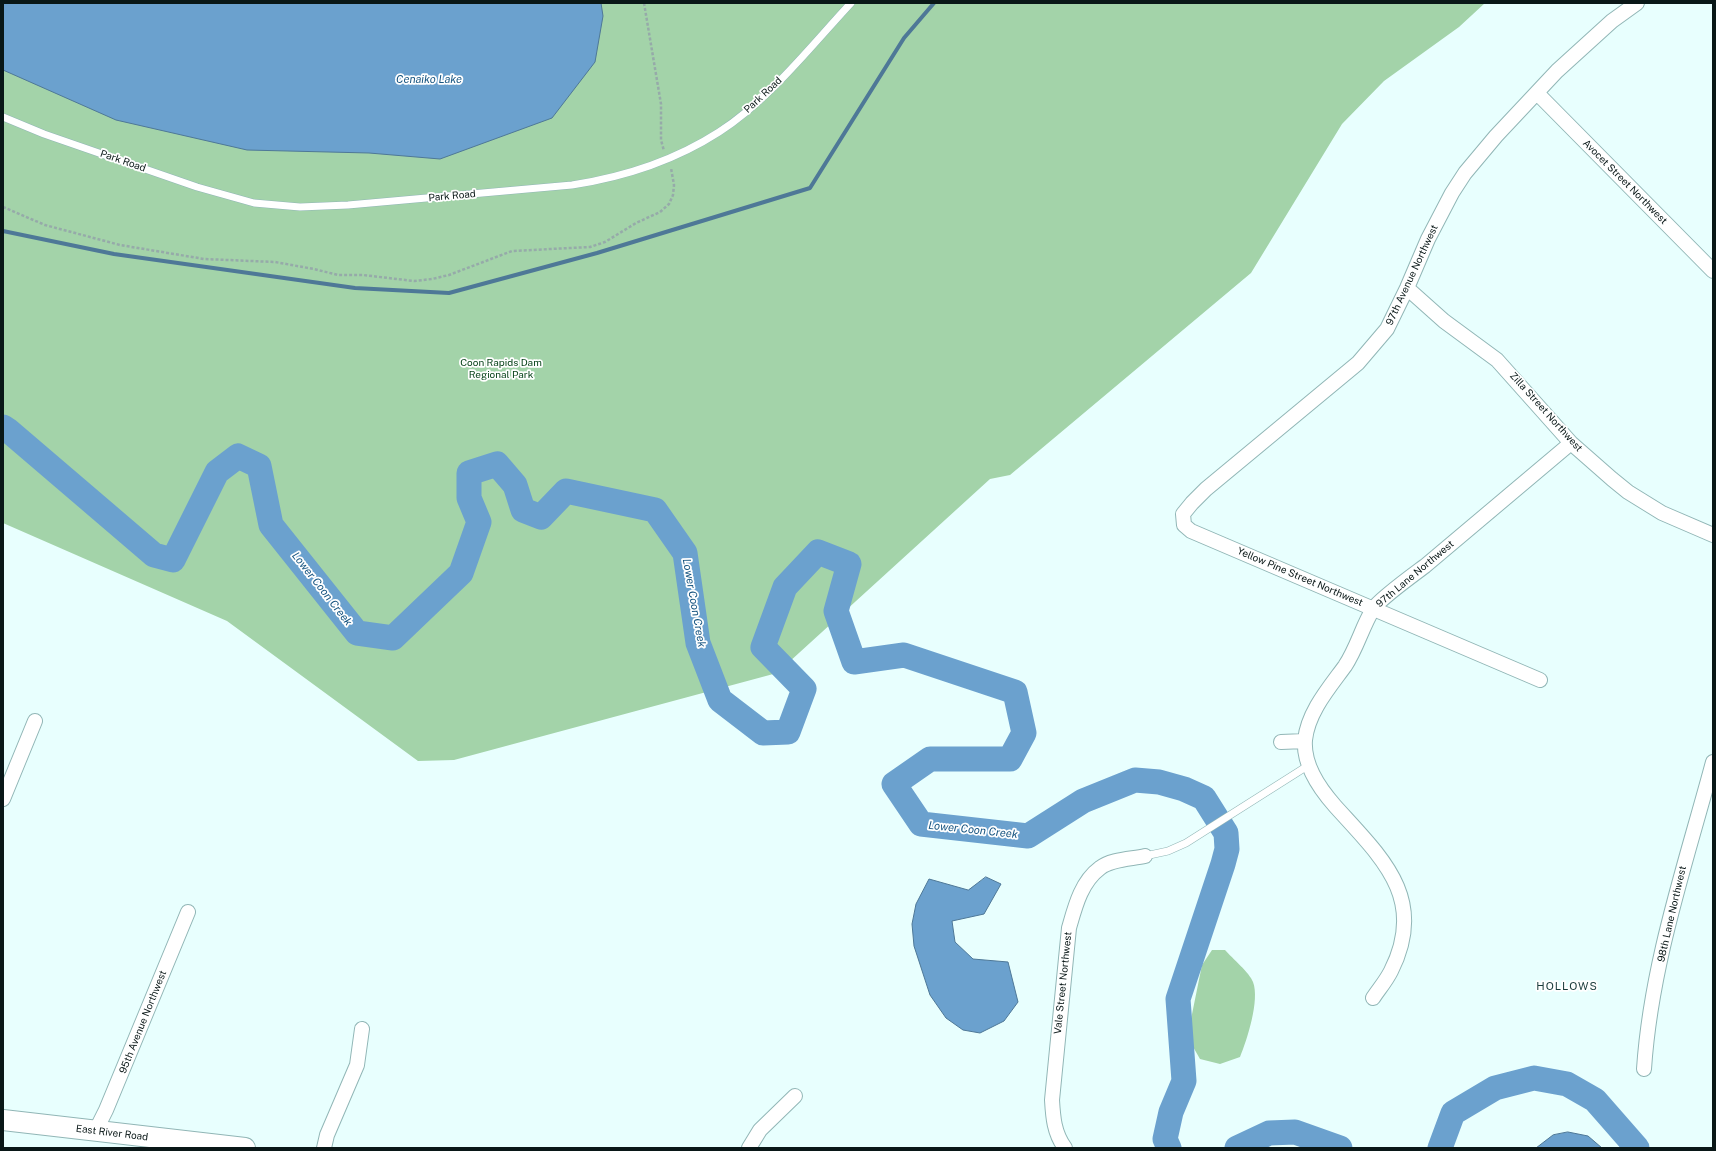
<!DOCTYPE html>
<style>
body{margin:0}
#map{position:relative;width:1716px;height:1151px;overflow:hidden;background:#e8fffe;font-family:"Public Sans",sans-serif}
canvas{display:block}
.frame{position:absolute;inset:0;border:4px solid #091717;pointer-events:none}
</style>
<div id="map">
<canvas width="1716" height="1151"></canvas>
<div class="frame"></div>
</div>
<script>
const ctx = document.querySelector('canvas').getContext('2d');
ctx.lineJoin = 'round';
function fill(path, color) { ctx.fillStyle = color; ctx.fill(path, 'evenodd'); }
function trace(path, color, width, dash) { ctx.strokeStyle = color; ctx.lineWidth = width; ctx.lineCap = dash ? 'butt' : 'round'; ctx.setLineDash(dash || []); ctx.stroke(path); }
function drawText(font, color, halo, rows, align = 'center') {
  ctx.font = font + ' "Public Sans",sans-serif'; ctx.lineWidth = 3.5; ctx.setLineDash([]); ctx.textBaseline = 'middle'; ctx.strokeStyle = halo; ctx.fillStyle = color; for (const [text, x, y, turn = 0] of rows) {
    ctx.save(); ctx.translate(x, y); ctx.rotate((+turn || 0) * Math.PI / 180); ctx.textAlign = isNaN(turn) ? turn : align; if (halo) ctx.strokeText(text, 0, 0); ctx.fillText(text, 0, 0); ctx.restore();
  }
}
const green = new Path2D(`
 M3 3H1485L1459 27 1384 81 1342 124 1251 273 1010 475 990 479 777 673 454 760 418 761 227 621 3 523Z
 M1212 950H1225C1232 958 1250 973 1253 982 1260 1000 1247 1040 1240 1057L1220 1064 1200 1059 1192 1045 1190 1024 1202 965Z`);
const water = new Path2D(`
 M3 3H601L603 16 595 62 552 118 440 159 369 153 247 150 116 120 3 70Z
 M986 877 1001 884 984 914 952 921 955 942 973 959 1008 962 1018 1002 1004 1021 980 1033 963 1030 946 1018 930 995 914 946 912 924 916 904 929 879 968 890Z
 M1568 1132 1588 1136 1602 1148H1536L1553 1135Z`);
const stream = new Path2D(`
 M3 231 114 254 355 288 449 293 597 253 810 188 904 38 934 3`);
const river = new Path2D(`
 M3 427 9 431 154 555 173 560 217 472 238 456 259 466 271 525 357 633 393 638 461 573 479 522 469 498V473L497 464 515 485 523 510 541 517 566 491 655 510 685 553 698 643 720 700 763 733 788 732 804 689 763 647 785 587 818 552 849 564 836 611 854 662 904 655 1015 692 1024 733 1010 759H930L894 784 921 824 1028 836 1083 801 1135 780 1159 782 1184 789 1204 798 1226 833 1227 849 1223 864 1178 999 1184 1081 1171 1112 1165 1139 1169 1148
 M1237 1148 1269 1133 1295 1132 1340 1148
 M1440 1148 1453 1113 1495 1088 1534 1078 1567 1084 1595 1100 1637 1148`);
const path = new Path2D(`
 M644 3 661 104V140L664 151
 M3 207 45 225 120 245 204 259 275 262 314 269 338 275H363L414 281 432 279 449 275 512 251 590 247 605 242 636 223 660 212 669 204 673 195 674 185 671 168`);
const lane = new Path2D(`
 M3 117 44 134 197 187 254 203 300 207 348 205 572 185C624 177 674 161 719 132 770 99 810 47 851 3
 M1145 856 1168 851 1186 843 1309 765`);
const street = new Path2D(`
 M1537 93 1713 271
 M1407 288 1444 321 1497 360 1571 443 1612 479 1628 492 1662 513 1713 535
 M1540 680 1191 531 1184 525 1183 514 1192 503 1206 489 1358 363 1387 329 1407 288 1428 239 1452 193 1465 173 1496 136 1557 71 1612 21 1637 3
 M1281 742 1305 741
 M3 799 35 721
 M1373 998C1379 989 1386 981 1391 971 1428 898 1381 857 1335 806 1319 788 1303 765 1305 740 1308 712 1329 688 1345 666 1357 648 1362 627 1373 609 1381 598 1413 575 1425 566 1473 525 1522 484 1571 443
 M1644 1069C1651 964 1686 863 1713 762
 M96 1130 106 1110 188 912
 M324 1148 327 1135 357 1065 362 1029
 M749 1148 760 1130 795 1096
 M1065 1148C1054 1133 1053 1117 1052 1100L1069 928C1075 907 1081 882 1100 868 1111 859 1132 859 1145 856`);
const secondary = new Path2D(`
 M3 1120 245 1148`);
const streetNames = [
 ["Park Road",763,95,-43],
 ["Park Road",123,161,19],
 ["Avocet Street Northwest",1625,182,45],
 ["Park Road",452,196,-5],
 ["97th Avenue Northwest",1412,275,-65],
 ["Zilla Street Northwest",1546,412,48],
 ["97th Lane Northwest",1415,574,-40],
 ["Yellow Pine Street Northwest",1300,577,23],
 ["98th Lane Northwest",1672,914,-77],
 ["Vale Street Northwest",1063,983,-84],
 ["95th Avenue Northwest",143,1022,-68],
 ["East River Road",112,1133,7]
];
const parkNames = [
 ["Coon Rapids Dam",501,363],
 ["Regional Park",501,375]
];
const waterNames = [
 ["Cenaiko Lake",429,80],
 ["Lower Coon Creek",322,589,52],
 ["Lower Coon Creek",694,603,80],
 ["Lower Coon Creek",973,830,6]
];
const neighbourhoodNames = [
 ["HOLLOWS",1567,987]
];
fill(green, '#a3d3a9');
fill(water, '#6ba1ce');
trace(water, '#4e7897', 1);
trace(stream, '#4e7897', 4);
trace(river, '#6ba1ce', 25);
trace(lane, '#91b6b6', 8);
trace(street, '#91b6b6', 16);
trace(secondary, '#91b6b6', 22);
trace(path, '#96aaa9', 2.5, [3, 2]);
trace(lane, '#fff', 7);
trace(street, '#fff', 14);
trace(secondary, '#fff', 20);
drawText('10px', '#091717', '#fff', streetNames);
drawText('10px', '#003e13', '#fff', parkNames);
drawText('italic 11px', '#175581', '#fff', waterNames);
ctx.letterSpacing = '1px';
drawText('11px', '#183a3a', '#fff', neighbourhoodNames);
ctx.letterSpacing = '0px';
</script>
